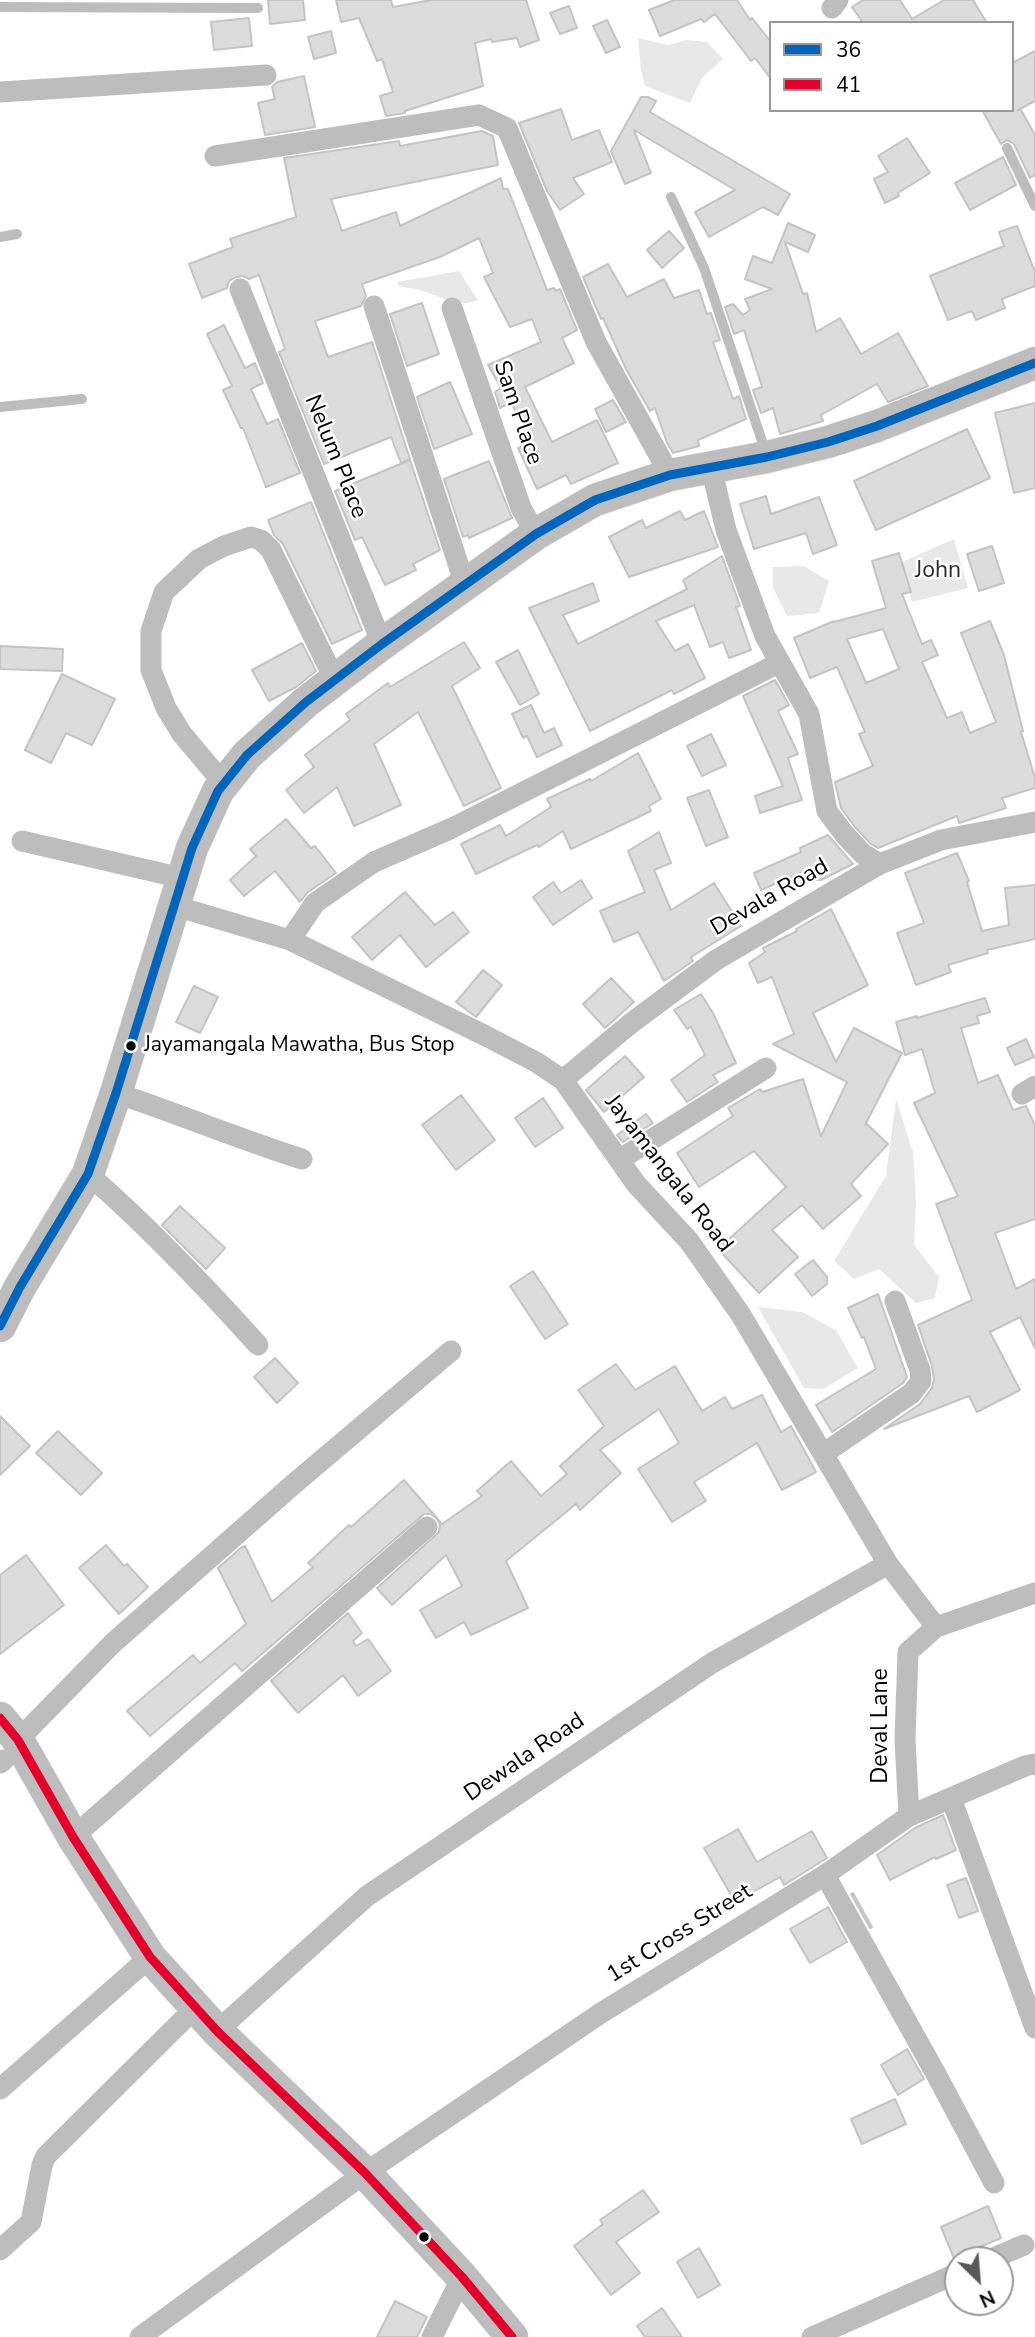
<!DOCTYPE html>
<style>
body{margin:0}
#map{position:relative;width:1035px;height:2337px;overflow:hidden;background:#fff;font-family:"Nunito Sans",sans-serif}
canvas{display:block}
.legend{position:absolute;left:769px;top:21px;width:245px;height:91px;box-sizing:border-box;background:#fff;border:2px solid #999;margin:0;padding:9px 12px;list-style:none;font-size:21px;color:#000}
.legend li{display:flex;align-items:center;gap:14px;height:35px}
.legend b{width:35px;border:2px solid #999}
.north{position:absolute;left:944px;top:2246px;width:70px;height:70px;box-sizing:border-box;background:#fff;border:2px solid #999;border-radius:50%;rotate:155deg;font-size:19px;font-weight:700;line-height:28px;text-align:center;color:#000}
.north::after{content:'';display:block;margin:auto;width:24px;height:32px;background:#595959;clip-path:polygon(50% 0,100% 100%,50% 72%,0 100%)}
</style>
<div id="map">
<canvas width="1035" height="2337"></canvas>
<ul class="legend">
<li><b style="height:9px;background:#0065bd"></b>36</li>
<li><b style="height:9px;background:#e4002b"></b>41</li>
</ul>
<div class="north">N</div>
</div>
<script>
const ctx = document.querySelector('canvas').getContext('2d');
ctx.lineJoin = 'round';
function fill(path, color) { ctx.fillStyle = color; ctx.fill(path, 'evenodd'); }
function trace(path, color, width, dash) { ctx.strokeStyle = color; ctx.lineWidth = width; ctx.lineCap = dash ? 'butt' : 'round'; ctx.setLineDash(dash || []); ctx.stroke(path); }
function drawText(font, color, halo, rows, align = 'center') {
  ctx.font = font + ' "Nunito Sans",sans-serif'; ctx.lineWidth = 5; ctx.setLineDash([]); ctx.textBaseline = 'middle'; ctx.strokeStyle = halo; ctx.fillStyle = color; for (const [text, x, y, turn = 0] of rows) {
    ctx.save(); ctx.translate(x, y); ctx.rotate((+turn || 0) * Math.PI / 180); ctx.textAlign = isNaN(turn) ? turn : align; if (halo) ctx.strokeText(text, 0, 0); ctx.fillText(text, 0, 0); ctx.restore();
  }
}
const green = new Path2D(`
 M638 38 668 45 686 40 707 42 723 59 702 78 690 103 645 86 641 71Z
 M459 271 478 300C464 308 442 298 428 293 419 289 409 288 399 286L397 282Z
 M954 539 968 588 912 602 902 562Z
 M804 566 829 581 819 613 787 616 773 588V567Z
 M896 1099 913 1152 916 1202 914 1245 939 1277 935 1298 916 1303 879 1269 854 1279 834 1261 886 1176Z
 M758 1307 802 1312 836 1330 858 1368 823 1389 804 1388Z`);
const building = new Path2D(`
 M268 0H303L305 20 270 24Z
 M336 0H391L393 7 431 0H526L539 40 520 47 517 38 492 42 491 39 475 43 483 86 405 111V113L386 116 380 96 393 92 382 59 377 61 359 18 341 22Z
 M674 0H737L750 20 752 18 771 42V79L755 58 751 61 715 14 704 22 701 19 660 36 649 10Z
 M863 0H900L912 19 944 0H973L987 23H863L852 7Z
 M569 6 577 28 560 34 550 13Z
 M249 18 252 46 214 50 211 22Z
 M607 20 620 47 606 53 593 26Z
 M331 31 336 53 314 59 308 37Z
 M1035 51V101L1018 110H1021L1035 135V175L1030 178 1014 144 1007 140 1001 144 982 110H1012V63Z
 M304 76 315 127 265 135 258 103 275 99 272 87 277 82Z
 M641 97H648L656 101 650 112 790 194 778 215 763 207 709 237 695 212 735 190 634 130 651 173 625 184 611 151Z
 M561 109 572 140 599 130 612 162 573 178 584 194 560 210 547 191 519 123Z
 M482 131 493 136 498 165 331 199 342 231 396 212 400 226 501 178 503 189H508L547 290 554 288 556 291 560 289 577 330 562 338 574 363 525 387 552 442 597 420 618 463 571 484 566 475 537 489 518 448 530 443 511 402 500 408 495 392 501 388 488 365 541 342 532 319 510 327 484 277 493 273 479 238 440 257 362 284 366 296 361 306 315 321 328 357 372 342 410 459 401 463 391 437 324 464 279 352 285 349 259 275 249 279 243 276 236 277 229 281 227 288 202 298 189 264 233 247 230 239 296 217 284 158 399 141 400 146Z
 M907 138 930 173 898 193 899 196 885 203 874 179 888 172 878 156Z
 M1003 157 1016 185 970 210 955 183Z
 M788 223 815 235 808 252 785 242 803 294 807 293 816 332 840 318 861 354 898 333 928 386 888 402 877 384 821 415 823 421 780 434 773 408 761 413 753 390 762 387 744 330 734 334 725 307 733 304 743 315 750 310 745 299 772 289 745 279 753 256 772 263Z
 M1017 226 1035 272V286L1002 299 1005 308 976 320 972 311 948 320 930 276 1004 246 999 232Z
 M669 231 684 248 662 268 647 250Z
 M608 264 627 297 664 279 674 298 699 290 707 314 711 313 720 340 713 342 733 399 739 396 746 419 698 440 699 446 673 453 667 443 655 408 650 411 626 369 603 318 601 319 583 277Z
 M422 303 439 354 407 366 390 314Z
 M224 325 245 368 255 363 263 383 251 389 267 424 278 419 300 473 266 487 243 428H241L223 390 232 386 207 334Z
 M450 382 472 434 434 449 417 397Z
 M613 400 626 422 606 432 595 409Z
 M1035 403V488L1014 493 995 413Z
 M967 429 990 478 876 530 854 481Z
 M410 460 440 550 413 564 416 570 385 585 362 537 355 540 335 491Z
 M489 461 512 518 469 538 468 535 463 537 444 479Z
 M766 496 771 514 819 497 837 545 813 554 806 533 754 549 740 504Z
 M311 502 362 630 332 644 283 544 274 535 268 520Z
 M680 511 685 520 704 511 718 547 629 577 609 537 642 520 646 528Z
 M992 546 1004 583 979 591 967 554Z
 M899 553 911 592 902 594 922 644 931 640 938 655 922 662 947 718 962 712 970 733 996 722 961 633 990 621 1004 655 1023 731 1021 732 1035 778V788L1002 798 1006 808 959 823 957 816 878 848 871 844 855 827 841 808 835 782 873 766 859 734 865 732 837 667 810 678 794 638 834 621V622L886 608 872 561ZM883 629 899 669 866 683 847 639Z
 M722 556 740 606 736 607 751 650 729 658 723 642 710 647 694 605 656 621 675 651 688 644 705 678 674 694 672 690 590 731 529 608 593 583 599 601 563 615 578 644 687 589 683 580Z
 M464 642 480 668 452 686 501 788 464 806 418 712 374 744 401 805 354 826 337 787 304 813 286 790 314 767 305 755 350 720 346 714 388 683 390 687Z
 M302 643 316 671 296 687 269 701 252 670Z
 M0 646 63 649 62 671 0 669Z
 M518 650 539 694 520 705 496 662Z
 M62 674 115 699 92 745 66 733 51 763 25 750Z
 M775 680 789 705 778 711 798 754 788 758 802 800 760 813 755 796 783 786 743 696Z
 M531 705 544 733 554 728 562 745 537 757 527 736 523 738 512 714Z
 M711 734 726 765 702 776 687 746Z
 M638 753 661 799 649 806 651 811 571 849 563 831 539 847 537 845 476 874 461 844 500 825 506 836 551 807 547 799 590 779 591 781Z
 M709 790 728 837 706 846 687 798Z
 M286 819 311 848 315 846 336 873 308 892 300 902 275 871 244 896 230 880 256 856 250 849Z
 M659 832 671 863 654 870 671 910 714 883 741 926 691 957 693 961 664 981 638 932 614 942 600 911 645 892 628 851Z
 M828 835 853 864 821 880H814L809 869 761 890 754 873 801 852 800 848Z
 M957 853 969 881 967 882 982 931 1009 925 1005 888 1035 885V939L987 950 988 953 948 965 951 972 916 985 897 933 924 923 905 873Z
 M581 880 592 898 553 925 533 897 553 882 561 893Z
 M405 892 435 925 453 912 469 932 426 967 400 935 372 960 352 937Z
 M831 909 868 985 813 1013 836 1062 854 1028 902 1053 865 1125 867 1124 888 1144 851 1184 861 1196 823 1229 802 1205 772 1230 798 1257 759 1293 718 1249 786 1187 754 1151 699 1187 677 1153 733 1116 728 1108 760 1089 762 1092 803 1079 821 1136 847 1082 773 1044 794 1034 772 977 758 983 749 963 765 952 763 948 797 931 796 929Z
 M483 970 502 985 476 1017 456 1002Z
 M611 978 634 1002 605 1028 583 1004Z
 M194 986 218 997 200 1033 176 1022Z
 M701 994 713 1013 736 1063 713 1075 718 1082 687 1102 671 1080 705 1055 691 1027 687 1029 674 1010Z
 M985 998 990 1012 977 1016 979 1023 961 1028 978 1083 998 1075 1013 1110 1026 1106 1035 1125V1219L995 1233 1016 1289 1035 1279V1348L1020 1317 990 1332 1020 1390 977 1412 969 1396 884 1429 920 1404 932 1388 934 1380 932 1366 918 1325 972 1300 936 1204 958 1196 914 1103 935 1093 922 1049 905 1055 896 1022 917 1016V1018Z
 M1026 1039 1034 1057 1015 1065 1007 1048Z
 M625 1056 644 1077 604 1112 586 1090Z
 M461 1095 495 1140 456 1170 422 1125Z
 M543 1098 563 1128 535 1147 515 1118Z
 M646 1114 653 1123 623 1142 617 1135Z
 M180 1206 225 1248 206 1269 162 1225Z
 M813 1260 827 1277V1284L812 1296 795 1274Z
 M533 1271 568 1324 545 1339 510 1286Z
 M878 1294 907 1377 903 1383 832 1432 816 1405 876 1369 864 1337 862 1338 848 1308Z
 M275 1358 298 1383 277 1403 254 1377Z
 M616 1364 635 1390 675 1366 702 1411 725 1397 732 1409 762 1395 781 1432 791 1426 816 1472 782 1490 757 1443 694 1482 706 1501 672 1522 638 1469 679 1443 659 1409 600 1450 621 1473 580 1510 576 1504 506 1561 528 1608 471 1635 464 1622 436 1638 420 1610 462 1586 446 1555 392 1605 377 1588 439 1532 440 1524 436 1518 431 1514H424L242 1671 235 1663 150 1736 127 1711 193 1655 200 1663 246 1624 218 1568 242 1547 245 1546 272 1602 313 1567 308 1563 349 1525 351 1527 404 1480 442 1524 482 1496 477 1491 511 1461 541 1496 567 1474 560 1466 604 1426 578 1390Z
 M0 1416 30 1446 0 1475Z
 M58 1431 102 1473 81 1495 36 1453Z
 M106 1545 124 1566 127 1564 148 1587 119 1614 79 1568Z
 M26 1555 64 1605 0 1654V1575Z
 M348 1613 362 1633 353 1641 356 1646 368 1639 391 1671 358 1696 343 1675 298 1713 271 1681Z
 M943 1815 956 1850 936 1859 935 1857 890 1880 877 1855 915 1828Z
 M738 1829 757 1862 812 1831 827 1858 784 1885 780 1877 735 1902 704 1848Z
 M966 1878 978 1911 959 1918 947 1885Z
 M853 1893 872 1927 870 1928 851 1894Z
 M828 1907 847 1942 810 1963 790 1929Z
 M907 2049 924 2079 898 2095 881 2065Z
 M895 2099 906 2124 862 2144 851 2119Z
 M643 2190 659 2212 616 2242 640 2273 611 2295 574 2246 603 2224 600 2220Z
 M988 2206 1001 2238 954 2258 941 2227Z
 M699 2248 720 2285 698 2298 677 2262Z
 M395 2301 427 2317 417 2337H377Z
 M662 2308 682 2337H645L637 2326Z`);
const lane = new Path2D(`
 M0 7 258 8
 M1007 148 1035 206
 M671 197 704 268 766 453
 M0 237 17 234
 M0 407 82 399`);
const street = new Path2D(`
 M832 8 838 0
 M0 92 266 75
 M215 156 479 115 507 128 596 342 670 475
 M240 289 382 644
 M374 306 465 585
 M452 308 521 508 536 534
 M711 467 726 530 765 636 809 714 827 811 845 835 863 854 880 864
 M224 784 182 734 166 708 151 670V631L164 592 199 559 224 546 251 537 261 540 271 550 335 680
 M22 841 182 878
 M175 906 290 940 486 1036 536 1062 563 1080 636 1184 689 1241 741 1315 888 1564 936 1627
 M290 940 315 903 374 862 450 829 779 663
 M563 1080 630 1024 716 960 880 864 941 840 1035 822
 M116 1093C179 1114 239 1139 302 1159
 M1022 1094 1035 1086
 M619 1160 766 1068
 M88 1174C149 1227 204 1285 258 1345
 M823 1454 912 1393 921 1381 920 1370 895 1301
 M18 1740 113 1643 296 1482 451 1351
 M0 1763 4 1760
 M951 1798 1035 2028
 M909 1816 905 1739 908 1652 936 1627 1035 1593
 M73 1837 427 1527
 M825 1875 936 2074 994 2183
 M217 2031 367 1896 712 1663 888 1564
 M0 2089 150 1957
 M0 2250 31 2222 42 2165 46 2156 196 2007
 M989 2260 1024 2245
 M140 2337 365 2173 601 2013 825 1875 909 1816 1025 1766 1035 1764
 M432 2337 462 2277
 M812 2337 958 2273`);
const primary = new Path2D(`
 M0 1326 20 1287 88 1174 116 1093 192 848 218 791 247 755 306 702 382 644 536 534 595 500 670 475 767 457 828 442 877 426 1035 363
 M0 1718 18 1740 73 1837 150 1957 217 2031 365 2173 462 2277 512 2337`);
const bus1 = new Path2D(`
 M0 1326 20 1287 88 1174 116 1093 192 848 218 791 247 755 306 702 382 644 536 534 595 500 670 475 767 457 828 442 877 426 1035 363`);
const bus2 = new Path2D(`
 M0 1718 18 1740 73 1837 150 1957 217 2031 365 2173 462 2277 512 2337`);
const markers = [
 [131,1046,6,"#000"],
 [424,2237,6,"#000"]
];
const busNames = [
 ["Jayamangala Mawatha, Bus Stop",144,1046]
];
const streetNames = [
 ["Sam Place",517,413,71],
 ["Nelum Place",335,457,68],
 ["Devala Road",770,898,-30],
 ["Jayamangala Road",668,1174,52],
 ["Deval Lane",881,1726,-90],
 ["Dewala Road",525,1758,-34],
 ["1st Cross Street",680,1934,-32]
];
const parkNames = [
 ["John",938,571]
];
fill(green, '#e8e8e8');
fill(building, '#dcdcdc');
trace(building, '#c4c4c4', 2);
trace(primary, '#dbdbdb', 33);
trace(lane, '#bdbdbd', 10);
trace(street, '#bdbdbd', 21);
trace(primary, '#bdbdbd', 32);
trace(bus1, '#0065bd', 9);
trace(bus2, '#e4002b', 9);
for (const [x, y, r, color] of markers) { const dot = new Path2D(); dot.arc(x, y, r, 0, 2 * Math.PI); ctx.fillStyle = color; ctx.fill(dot); trace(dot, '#fff', 2.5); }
drawText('21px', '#000', '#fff', busNames, 'left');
drawText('23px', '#000', '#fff', streetNames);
drawText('23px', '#2d2d2d', '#fff', parkNames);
</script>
